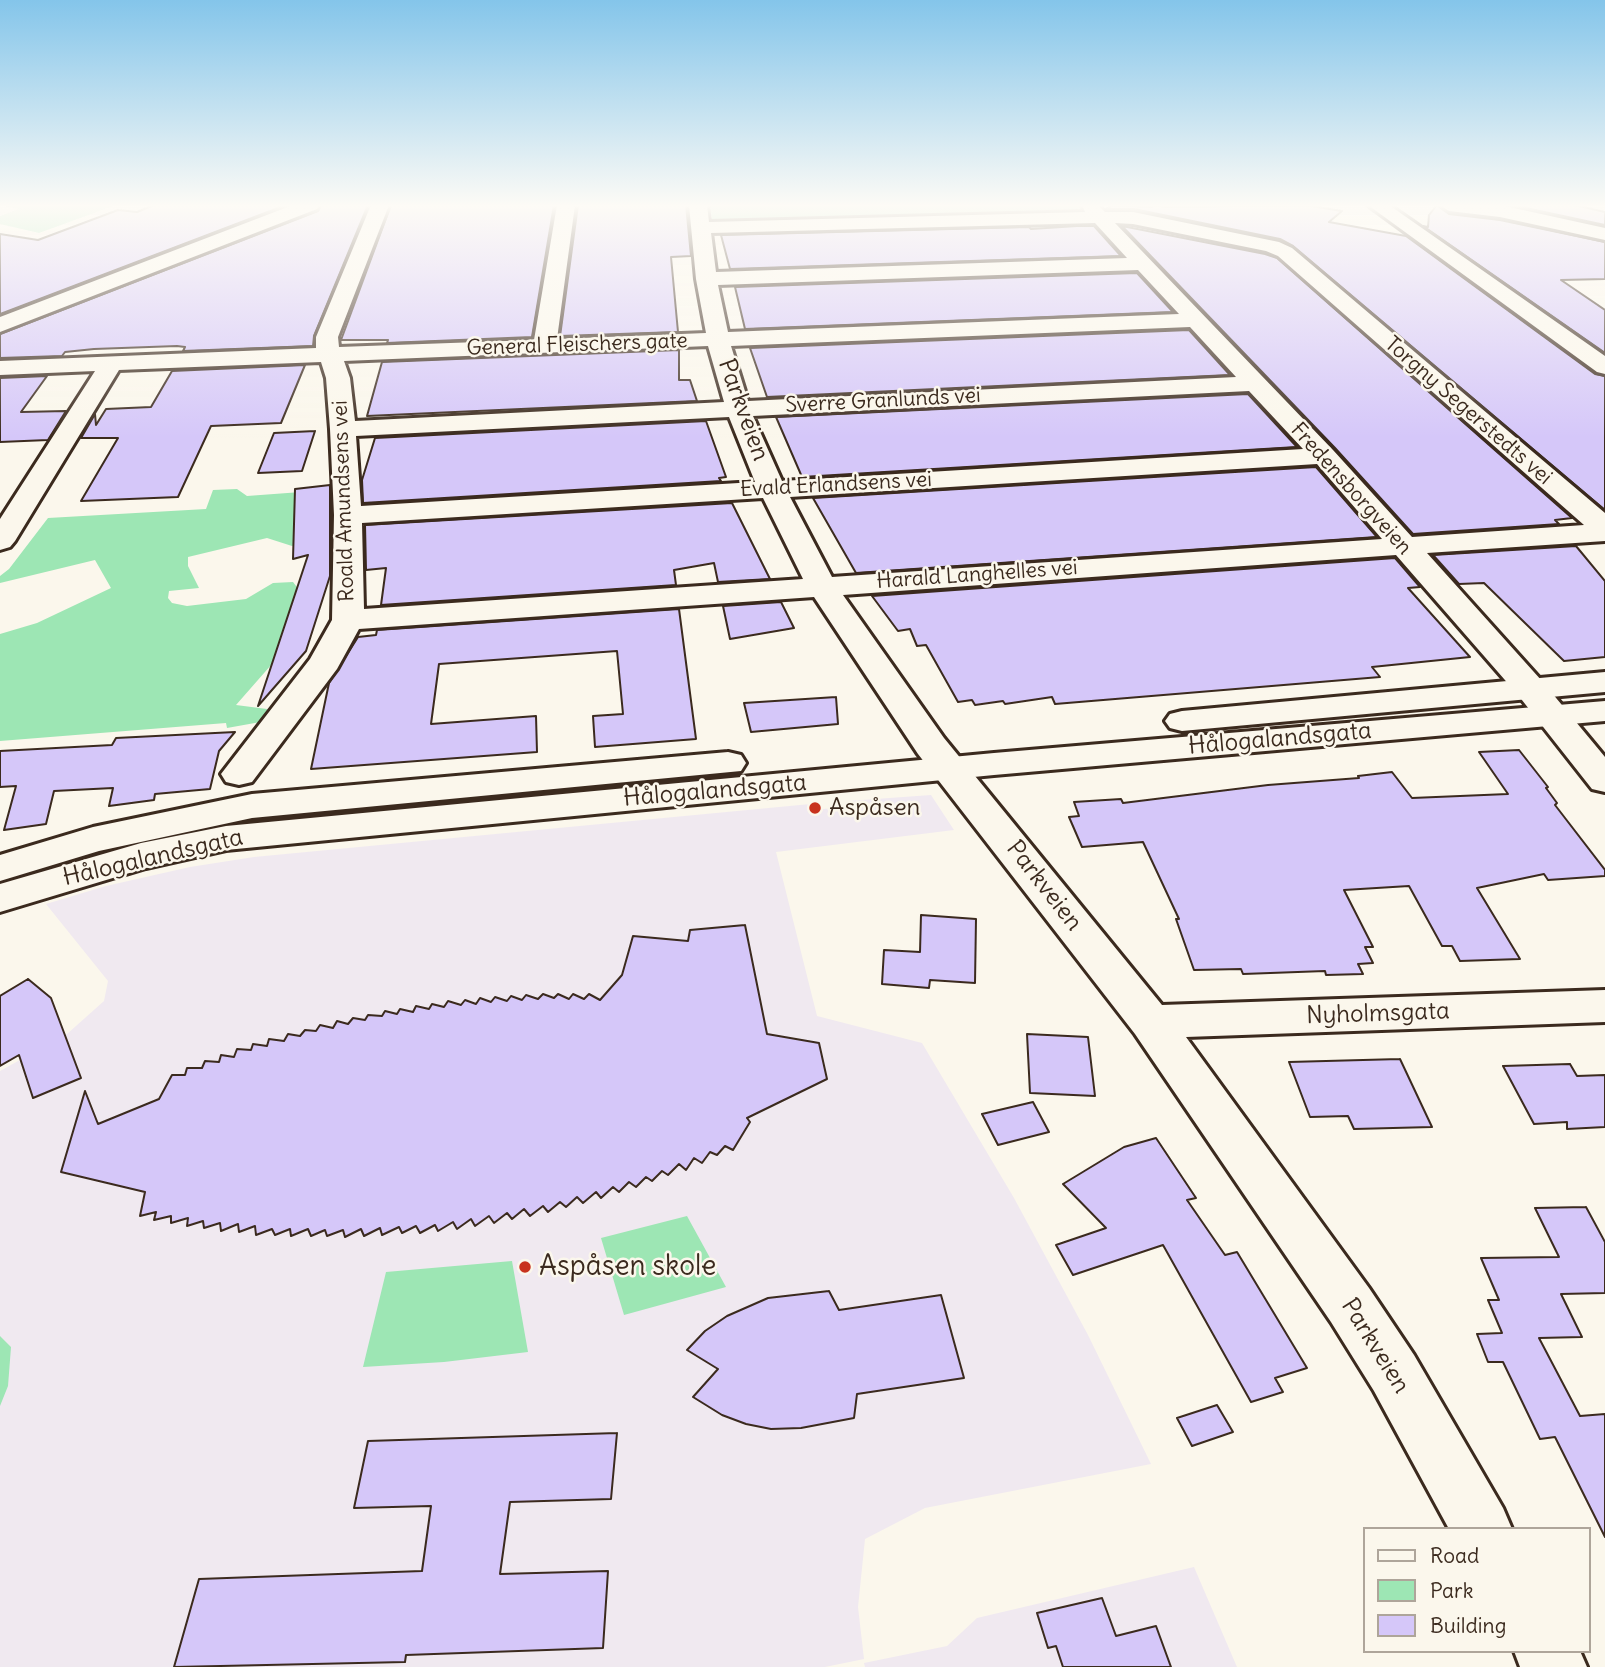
<!DOCTYPE html>
<meta charset="utf-8">
<style>
body{margin:0}
#map{position:relative;width:1605px;height:1667px;overflow:hidden;background:#fbf7ec;font-family:Delius,sans-serif}
canvas{display:block}
.legend{position:absolute;left:1363px;top:1527px;width:228px;height:126px;box-sizing:border-box;background:#fbf7ec;border:2px solid #aea59a;margin:0;padding:9px 12px;list-style:none;font-size:21px;color:#3b2a1e}
.legend li{display:flex;align-items:center;gap:14px;height:35px}
.legend b{width:35px;border:2px solid #aea59a}
</style>
<div id="map">
<canvas width="1605" height="1667"></canvas>
<ul class="legend">
<li><b style="height:9px;background:#fbf7ec"></b>Road</li>
<li><b style="height:19px;background:#9de6b4"></b>Park</li>
<li><b style="height:19px;background:#d5c7f9"></b>Building</li>
</ul>
</div>
<script>
const context = document.querySelector('canvas').getContext('2d');
context.lineJoin = 'round';
function fill(path, color) { context.fillStyle = color; context.fill(path, 'evenodd'); }
const poly = rows => new Path2D(rows.map(r => 'M' + r).join(''));
function strokePath(path, color, width, dash) { context.strokeStyle = color; context.lineWidth = width; context.lineCap = dash ? 'butt' : 'round'; context.setLineDash(dash || []); context.stroke(path); }
function label(font, color, halo, rows, align = 'center') {
  context.font = font + ' Delius,sans-serif'; context.lineWidth = 5; context.setLineDash([]); context.textBaseline = 'middle'; context.strokeStyle = halo; context.fillStyle = color; for (const [text, x, y, turn = 0] of rows) {
    context.save(); context.translate(x, y); context.rotate((+turn || 0) * Math.PI / 180); context.textAlign = isNaN(turn) ? turn : align; if (halo) context.strokeText(text, 0, 0); context.fillText(text, 0, 0); context.restore();
  }
}
fill(poly([
 [931,795,954,830,776,852,817,1016,922,1043,1014,1198,1088,1335,1151,1464,925,1508,865,1539,858,1607,864,1659,825,1667,0,1667,0,1071,67,1034,104,1001,108,981,46,904,106,886,190,867,254,857,821,803,823,809,849,807,848,801],
 [1194,1567,1237,1667,865,1667,864,1663,947,1646,977,1618]
]), '#f0e9f0');
fill(poly([
 [0,205,116,205,39,233,0,224,0,216,19,209],
 [710,205,1080,205,1088,215,713,226],
 [237,489,247,496,301,492,302,543,292,546,267,538,188,557,188,566,199,588,169,591,168,598,172,603,187,606,246,599,273,583,293,582,303,595,279,656,236,705,267,709,266,721,227,728,226,723,0,741,0,634,37,623,111,588,95,560,0,583,0,576,9,569,48,518,206,509,213,490],
 [687,1216,726,1287,624,1315,601,1238],
 [512,1261,528,1352,444,1362,363,1367,386,1272],
 [0,1336,11,1347,8,1386,0,1406]
]), '#9de6b4');
const building = poly([
 [154,205,286,205,0,314,0,234,38,240,118,210,137,212,154,205],
 [321,205,368,205,314,336,313,346,183,351,185,347,177,346,94,349,65,352,62,356,0,358,0,334,318,211,321,205],
 [391,205,554,205,532,337,387,343,388,340,341,340,391,205],
 [578,205,686,205,691,256,671,257,678,332,560,336,578,205],
 [1113,205,1151,207,1155,205,1165,207,1305,205,1342,211,1329,222,1406,236,1595,374,1605,376,1605,510,1293,246,1280,239,1134,209,1106,209,1113,205],
 [1437,205,1449,214,1500,220,1605,242,1605,279,1561,280,1605,310,1605,353,1423,226,1428,227,1429,215,1437,205],
 [1512,205,1575,205,1605,212,1605,225,1512,205],
 [1077,226,1094,226,1121,256,730,269,721,235,1029,227,1031,229,1077,226],
 [1122,226,1265,254,1277,258,1572,518,1555,520,1559,524,1413,534,1335,448,1122,226],
 [1137,273,1173,312,745,329,735,287,1137,273],
 [1189,330,1230,375,767,397,750,348,1189,330],
 [679,350,679,380,690,380,697,401,367,416,382,362,679,350],
 [305,365,281,423,211,426,178,497,81,501,118,438,81,438,95,414,96,425,106,409,151,407,172,371,305,365],
 [47,376,21,412,66,411,48,440,0,442,0,378,47,376],
 [1248,394,1297,447,802,477,776,417,1248,394],
 [706,421,726,477,719,478,721,481,363,503,362,480,375,438,706,421],
 [315,431,302,471,258,473,274,433,315,431],
 [1316,467,1377,537,856,573,813,498,1316,467],
 [330,485,330,576,306,651,258,706,308,555,293,559,295,489,330,485],
 [732,503,770,579,718,582,714,563,674,570,676,585,381,605,386,568,366,570,365,525,732,503],
 [1576,546,1605,581,1605,657,1564,661,1484,583,1459,584,1433,555,1576,546],
 [1395,558,1420,587,1408,588,1470,657,1372,667,1380,677,1055,704,1052,697,1005,704,1003,701,975,705,972,700,958,702,926,645,917,646,910,629,898,631,872,596,1395,558],
 [781,602,794,628,730,639,723,606,781,602],
 [679,609,696,739,595,747,593,716,623,714,617,651,439,664,431,724,536,716,537,752,311,769,329,683,358,637,376,635,377,630,679,609],
 [836,697,838,724,751,732,744,703,836,697],
 [235,732,219,751,210,789,155,794,154,800,109,806,113,788,54,791,46,824,4,830,16,786,0,787,0,751,112,745,116,738,235,732],
 [1519,750,1548,787,1546,788,1557,803,1555,805,1605,870,1605,876,1548,880,1544,874,1477,888,1520,959,1460,961,1452,946,1442,946,1409,886,1344,890,1373,947,1365,947,1373,963,1358,964,1363,974,1326,975,1325,971,1243,974,1241,969,1194,970,1176,919,1179,919,1143,842,1082,847,1069,817,1079,816,1074,802,1121,799,1123,803,1268,785,1359,778,1358,776,1392,772,1412,798,1508,794,1479,752,1519,750],
 [921,915,976,919,975,983,930,980,929,988,882,984,884,950,920,952,921,915],
 [745,925,767,1034,819,1043,827,1079,747,1118,750,1122,733,1150,725,1146,717,1155,710,1152,702,1163,694,1158,686,1170,679,1164,668,1175,662,1171,652,1181,646,1177,636,1187,629,1182,619,1192,613,1187,601,1198,596,1192,583,1203,577,1197,566,1207,560,1202,548,1212,543,1206,530,1216,524,1209,512,1219,507,1213,494,1223,489,1216,475,1226,471,1219,457,1229,453,1222,438,1231,435,1225,420,1233,416,1226,402,1233,399,1227,382,1235,380,1228,364,1236,361,1229,345,1237,343,1230,327,1236,325,1230,311,1236,308,1229,291,1236,290,1229,275,1235,272,1229,256,1235,255,1226,239,1232,238,1224,221,1231,220,1223,204,1228,203,1221,187,1226,188,1218,171,1223,171,1216,154,1220,156,1212,140,1216,145,1192,61,1172,85,1091,98,1124,159,1099,172,1075,185,1075,187,1068,202,1068,205,1061,219,1062,221,1055,234,1057,237,1049,251,1050,253,1044,267,1046,269,1039,284,1041,288,1034,300,1036,305,1030,316,1031,320,1025,333,1028,337,1021,348,1024,353,1018,365,1020,368,1015,382,1016,385,1011,397,1014,400,1009,413,1012,416,1006,429,1009,432,1004,444,1007,448,1001,461,1005,465,1000,476,1004,480,998,491,1002,495,997,507,1001,511,996,522,1000,526,995,538,999,543,994,554,998,558,994,569,999,573,994,584,999,589,994,600,1000,622,975,633,936,688,941,690,930,745,925],
 [28,979,51,998,81,1078,33,1098,19,1055,0,1066,0,996,28,979],
 [1027,1034,1088,1037,1095,1096,1030,1093,1027,1034],
 [1400,1059,1432,1127,1354,1129,1348,1116,1310,1117,1289,1062,1400,1059],
 [1570,1064,1577,1076,1605,1075,1605,1127,1567,1129,1567,1122,1534,1124,1503,1066,1570,1064],
 [1033,1102,1049,1132,998,1145,982,1114,1033,1102],
 [1156,1138,1196,1198,1187,1200,1225,1255,1237,1252,1307,1368,1275,1378,1283,1392,1251,1402,1163,1245,1073,1275,1056,1245,1106,1228,1063,1184,1124,1147,1156,1138],
 [1586,1207,1605,1242,1605,1293,1561,1294,1582,1337,1539,1338,1580,1416,1605,1414,1605,1537,1555,1437,1540,1439,1503,1362,1488,1362,1477,1334,1502,1333,1488,1300,1499,1300,1481,1258,1559,1257,1535,1208,1586,1207],
 [829,1291,839,1310,941,1295,964,1378,857,1394,854,1418,801,1428,771,1429,746,1424,722,1415,693,1397,718,1369,687,1350,705,1331,727,1316,768,1298,829,1291],
 [1217,1405,1233,1432,1192,1446,1177,1418,1217,1405],
 [617,1433,611,1499,510,1502,500,1574,608,1571,603,1648,406,1655,405,1662,174,1667,199,1579,422,1571,431,1506,354,1508,368,1441,617,1433],
 [1102,1598,1116,1636,1156,1626,1171,1667,1063,1667,1056,1646,1048,1648,1037,1613,1102,1598]
]);
fill(building, '#d5c7f9');
strokePath(building, '#3b2a1e', 2);
const minor = poly([
 [293,205,319,205,317,209,0,332,0,317,293,205],
 [371,205,389,205,338,337,339,347,534,340,557,205,575,205,557,339,706,333,696,279,689,205,707,205,709,222,1085,212,1082,205,1098,205,1105,212,1133,212,1279,242,1292,248,1605,513,1605,541,1427,553,1542,681,1605,757,1605,792,1592,789,1518,695,1396,555,843,595,944,738,1162,1005,1605,990,1605,1022,1186,1037,1369,1288,1414,1355,1503,1508,1512,1529,1449,1529,1374,1391,1331,1322,1135,1034,918,754,814,597,359,629,337,669,252,782,239,785,226,782,221,774,310,659,332,620,334,515,330,429,326,378,321,362,119,370,15,541,10,547,0,550,0,519,95,371,0,375,0,361,316,348,316,337,371,205],
 [1095,223,1127,258,716,272,711,233,1095,223],
 [1115,223,1133,224,1266,251,1278,256,1584,525,1412,537,1333,450,1115,223],
 [1138,270,1179,314,728,332,718,285,1138,270],
 [1190,327,1236,377,748,401,731,346,1190,327],
 [708,346,724,402,355,421,350,378,344,361,708,346],
 [1249,391,1303,449,782,481,753,416,1249,391],
 [729,417,755,482,361,506,356,436,729,417],
 [1317,464,1382,539,832,577,790,497,1317,464],
 [763,498,803,579,364,609,362,523,763,498],
 [1368,205,1389,205,1605,356,1605,374,1597,372,1368,205],
 [1440,205,1500,205,1605,228,1605,240,1500,217,1449,211,1440,205],
 [1514,1651,1580,1651,1587,1667,1520,1667,1514,1651]
]);
const tertiary = poly([
 [1605,672,1605,692,1182,731,1170,728,1165,721,1170,714,1182,711,1605,672],
 [1605,701,1605,721,994,775,226,850,146,868,0,912,0,884,141,843,226,826,994,753,1605,701],
 [728,752,741,755,746,763,741,771,252,818,99,851,0,881,0,855,93,827,252,794,728,752]
]);
strokePath(minor, '#3b2a1e', 6);
strokePath(tertiary, '#3b2a1e', 6);
fill(minor, '#fbf7ec');
fill(tertiary, '#fbf7ec');
const sky = context.createLinearGradient(0, 0, 0, 438);
sky.addColorStop(0, '#84c5ea');
sky.addColorStop(0.47, '#fdfbf6');
sky.addColorStop(1, '#fdfbf600');
context.fillStyle = sky;
context.fillRect(0, 0, 1605, 438);
for (const [x, y, r, color] of [
 [815,808,7,"#c8321e"],
 [525,1267,7,"#c8321e"]
]) { const dot = new Path2D(); dot.arc(x, y, r, 0, 2 * Math.PI); context.fillStyle = color; context.fill(dot); strokePath(dot, '#fbf7ec', 2.5); }
label('21px', '#3b2a1e', '#fbf7ec', [
 ["General Fleischers gate",577,345,-2],
 ["Sverre Granlunds vei",883,401,-3],
 ["Torgny Segerstedts vei",1468,411,41],
 ["Evald Erlandsens vei",836,485,-3],
 ["Fredensborgveien",1351,489,48],
 ["Roald Amundsens vei",344,501,-92],
 ["Harald Langhelles vei",977,575,-4]
]);
label('24px', '#3b2a1e', '#fbf7ec', [
 ["Parkveien",743,410,70],
 ["Hålogalandsgata",1280,739,-5],
 ["Hålogalandsgata",715,791,-5],
 ["Hålogalandsgata",153,858,-13],
 ["Parkveien",1044,886,52],
 ["Nyholmsgata",1378,1014,-2],
 ["Parkveien",1375,1346,58]
]);
label('24px', '#3b2a1e', '#fbf7ec', [
 ["Aspåsen",829,808]
], 'left');
label('28px', '#3b2a1e', '#fbf7ec', [
 ["Aspåsen skole",539,1267]
], 'left');
</script>
